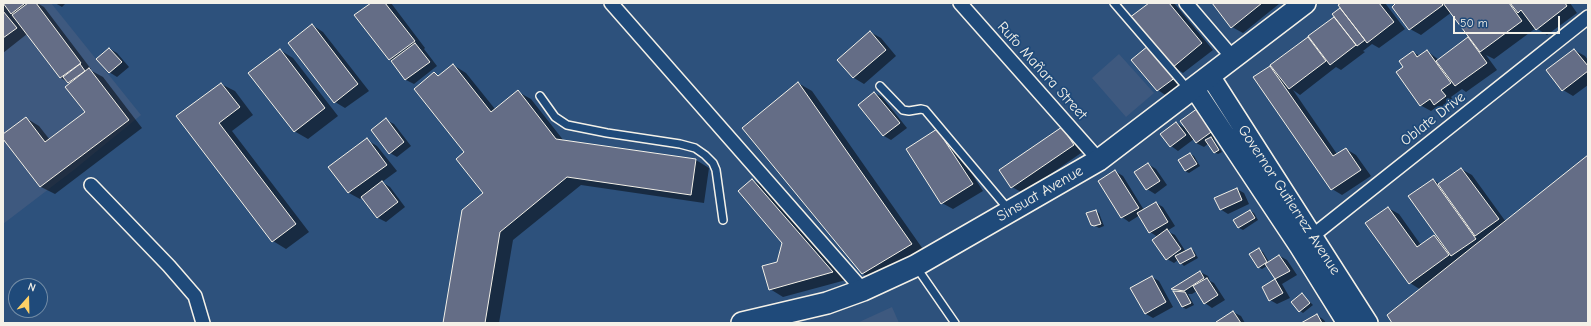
<!DOCTYPE html>
<meta charset="utf-8">
<style>
body{margin:0}
#map{position:relative;width:1591px;height:326px;overflow:hidden;background:#2d517c;font-family:"Comic Neue",sans-serif}
canvas{display:block}
.frame{position:absolute;inset:0;border:4px solid #f4f1e8;pointer-events:none}
.north{position:absolute;left:8px;top:278px;width:40px;height:40px;box-sizing:border-box;background:#1f4a7a;border:1px solid #748da6;border-radius:50%;rotate:20deg;font-size:11px;font-weight:700;line-height:16px;text-align:center;color:#f4f1e8}
.north::after{content:'';display:block;margin:auto;width:14px;height:18px;background:#ffd166;clip-path:polygon(50% 0,100% 100%,50% 72%,0 100%)}
.scale{position:absolute;left:1453px;top:16px;width:107px;height:18px;box-sizing:border-box;border:2px solid #f4f1e8;border-top:0;padding-left:5px;font-size:12px;line-height:14px;white-space:nowrap;color:#f4f1e8;-webkit-text-stroke:3px #1f4a7a;paint-order:stroke}
</style>
<div id="map">
<canvas width="1591" height="326"></canvas>
<div class="frame"></div>
<div class="north">N</div>
<div class="scale">50 m</div>
</div>
<script>
const context = document.querySelector('canvas').getContext('2d');
context.lineJoin = 'round';
function fill(path, color) { context.fillStyle = color; context.fill(path, 'evenodd'); }
const poly = rows => new Path2D(rows.map(r => 'M' + r).join(''));
function strokePath(path, color, width, dash) { context.strokeStyle = color; context.lineWidth = width; context.lineCap = dash ? 'butt' : 'round'; context.setLineDash(dash || []); context.stroke(path); }
function label(font, color, halo, rows, align = 'center') {
  context.font = font + ' "Comic Neue",sans-serif'; context.lineWidth = 3.5; context.setLineDash([]); context.textBaseline = 'middle'; context.strokeStyle = halo; context.fillStyle = color; for (const [text, x, y, turn = 0] of rows) {
    context.save(); context.translate(x, y); context.rotate((+turn || 0) * Math.PI / 180); context.textAlign = isNaN(turn) ? turn : align; if (halo) context.strokeText(text, 0, 0); context.fillText(text, 0, 0); context.restore();
  }
}
fill(poly([
 [3,3,51,3,141,115,75,169,3,224],
 [1119,54,1154,93,1126,117,1092,78],
 [892,307,899,323,857,323]
]), '#3e597f');
fill(poly([
 [3,3,27,3,28,4,37,3,44,7,91,69,90,70,103,77,142,128,55,194,41,187,3,137,3,135,26,118,39,126,50,140,86,112,70,84,61,78,27,34,3,53],
 [55,3,66,3,62,7],
 [372,3,391,3,425,48,424,49,437,66,414,84,406,80,356,15],
 [1151,3,1174,3,1213,50,1183,73,1172,66,1186,83,1168,97,1158,90,1148,47],
 [1213,3,1278,3,1279,4,1243,33,1232,27],
 [1343,3,1385,3,1405,29,1379,48,1372,44,1363,51,1365,52,1341,70,1336,67,1300,95,1293,90,1337,154,1346,149,1356,155,1371,176,1342,195,1332,189,1255,77,1334,18,1339,21,1340,9,1345,12],
 [1398,3,1570,3,1577,13,1547,35,1536,28,1494,59,1486,55,1497,70,1466,92,1462,89,1451,97,1456,103,1445,110,1438,106,1431,111,1420,105,1405,67,1413,52,1420,56,1427,51,1439,60,1468,39,1473,42,1452,12,1421,35,1410,29,1393,7],
 [312,25,323,32,369,91,345,108,335,102],
 [870,32,881,38,896,56,864,84,854,78,838,60],
 [110,49,117,53,129,67,117,77,109,72],
 [280,50,293,58,338,116,308,139,294,131],
 [1574,50,1585,56,1588,60,1588,85,1573,96,1563,90],
 [453,65,466,73,495,109,518,92,531,99,564,141,696,160,709,168,704,203,581,185,513,240,499,323,444,323,485,194,466,152,434,73,439,76],
 [798,83,812,91,925,252,876,281,863,274],
 [221,84,235,91,253,115,232,131,309,232,286,249,273,241,178,116],
 [875,93,882,97,907,128,891,140,884,136,859,105],
 [1198,110,1221,135,1214,139,1222,152,1218,154,1214,152,1209,143,1204,147,1196,143,1194,139,1178,151,1171,146,1177,123,1187,129],
 [386,120,394,124,411,146,397,157,390,153],
 [1062,128,1084,151,1023,193,1012,187],
 [937,130,948,137,983,191,953,209,942,203],
 [367,140,377,146,397,171,382,182,390,187,405,207,386,222,378,218,362,197,360,199,349,193,330,168],
 [1190,154,1194,156,1200,166,1189,173,1185,171,1179,160],
 [1588,156,1588,323,1393,323,1421,290,1410,283,1388,208,1399,214,1421,245,1435,236,1441,239,1433,180,1440,184,1461,169,1472,175,1506,222],
 [1148,164,1156,169,1167,185,1155,194,1147,189,1136,173],
 [1115,171,1123,176,1144,210,1156,203,1163,207,1175,226,1167,231,1175,235,1186,252,1191,249,1194,251,1198,258,1184,266,1178,260,1174,263,1167,259,1158,237,1150,232,1140,215,1129,222,1122,217],
 [753,180,766,188,846,280,783,297,770,289,783,243],
 [1237,189,1244,193,1249,204,1228,214,1220,209],
 [1096,211,1099,213,1104,226,1099,228,1092,224],
 [1250,211,1254,213,1258,220,1243,230,1239,228,1235,220],
 [1259,250,1263,252,1269,262,1280,256,1287,260,1297,275,1282,284,1290,298,1277,304,1270,300,1263,287,1276,280,1267,266,1262,269,1258,267],
 [1200,272,1208,276,1210,281,1214,283,1225,300,1212,308,1205,303,1197,291,1192,294,1188,294,1194,305,1186,309,1182,307,1178,292,1173,289],
 [1152,277,1159,281,1173,307,1153,318,1146,314],
 [1302,294,1313,305,1303,313,1300,311],
 [1233,312,1241,316,1245,323,1217,323],
 [1317,315,1324,320,1326,323,1303,323]
]), '#0007');
const building = poly([
 [3,3,23,3,24,4,11,14,3,3],
 [28,3,36,3,81,63,60,78,12,15,28,3],
 [371,3,385,3,415,41,389,60,354,15,371,3],
 [1149,3,1169,3,1202,43,1172,68,1129,18,1149,3],
 [1212,3,1262,3,1231,28,1212,3],
 [1341,3,1379,3,1394,22,1367,43,1338,5,1341,3],
 [1396,3,1441,3,1443,5,1409,30,1392,7,1396,3],
 [1443,3,1509,3,1522,21,1480,52,1443,3],
 [1510,3,1565,3,1567,6,1536,30,1521,10,1518,13,1510,3],
 [1340,8,1365,40,1357,46,1332,14,1340,8],
 [3,11,17,28,3,38,3,11],
 [1334,17,1356,45,1330,65,1308,36,1334,17],
 [312,24,358,84,334,103,288,43,312,24],
 [870,31,886,50,853,78,837,60,870,31],
 [1308,37,1326,61,1289,89,1270,65,1308,37],
 [1468,37,1487,63,1455,86,1436,61,1468,37],
 [415,43,430,62,405,80,391,61,415,43],
 [1148,46,1176,77,1157,91,1131,60,1148,46],
 [109,48,122,62,109,73,96,59,109,48],
 [280,49,325,108,294,132,248,73,280,49],
 [1574,49,1588,66,1588,71,1562,91,1546,70,1574,49],
 [1427,50,1451,83,1441,90,1446,96,1434,105,1430,99,1420,106,1396,72,1403,67,1399,61,1413,51,1417,57,1427,50],
 [80,64,85,71,68,83,63,77,80,64],
 [453,64,491,112,518,90,556,139,696,159,691,195,567,177,500,232,485,323,443,323,462,210,483,193,456,159,464,152,414,89,434,72,438,76,453,64],
 [1270,66,1333,156,1346,148,1361,170,1331,190,1253,77,1270,66],
 [89,68,129,120,40,187,3,139,3,134,26,117,45,142,85,112,65,87,89,68],
 [798,82,912,244,862,274,742,128,798,82],
 [221,83,240,107,219,123,296,224,272,242,176,116,221,83],
 [874,92,900,123,883,136,858,105,874,92],
 [1198,108,1214,130,1196,143,1180,121,1198,108],
 [386,118,404,142,389,154,371,130,386,118],
 [1176,122,1186,135,1170,147,1160,134,1176,122],
 [1062,127,1074,145,1011,188,999,170,1062,127],
 [937,129,973,184,941,204,906,149,937,129],
 [1211,137,1219,150,1214,153,1205,140,1211,137],
 [367,138,387,165,348,193,328,167,367,138],
 [1190,153,1197,164,1185,171,1178,160,1190,153],
 [1588,155,1588,323,1392,323,1387,315,1588,155],
 [1148,163,1160,181,1146,190,1134,172,1148,163],
 [1461,168,1499,219,1475,236,1438,184,1461,168],
 [1115,170,1139,208,1121,218,1098,181,1115,170],
 [752,179,833,272,769,290,762,266,777,262,782,243,738,191,752,179],
 [1433,179,1476,239,1451,256,1408,196,1433,179],
 [382,181,398,202,377,218,361,197,382,181],
 [1237,188,1242,200,1220,210,1214,198,1237,188],
 [1156,202,1168,222,1149,233,1137,213,1156,202],
 [1388,207,1417,247,1434,235,1449,255,1409,284,1365,223,1388,207],
 [1096,210,1101,224,1094,226,1091,225,1086,213,1096,210],
 [1250,210,1255,218,1238,228,1233,220,1250,210],
 [1167,229,1181,249,1166,260,1152,240,1167,229],
 [1191,248,1195,256,1180,264,1175,256,1191,248],
 [1259,248,1267,262,1258,268,1249,254,1259,248],
 [1279,255,1290,271,1275,279,1265,264,1279,255],
 [1200,271,1204,278,1184,291,1171,289,1200,271],
 [1152,276,1166,302,1145,314,1130,288,1152,276],
 [1207,278,1218,295,1204,304,1193,286,1207,278],
 [1275,279,1283,293,1269,301,1262,287,1275,279],
 [1173,291,1185,292,1191,303,1182,307,1173,291],
 [1302,293,1310,303,1299,312,1291,302,1302,293],
 [1233,311,1241,323,1216,323,1216,322,1233,311],
 [1317,314,1322,323,1301,323,1317,314]
]);
fill(building, '#646d86');
strokePath(building, '#f4f1e8', 1);
const lane = poly([
 [1114,3,1188,89],
 [880,86,903,110,909,111,921,109,925,110,1009,210],
 [540,96,555,117,567,125,607,133,680,144,695,148,705,155,713,163,716,170,723,220],
 [917,268,955,323]
]);
const street = poly([
 [611,3,863,290],
 [960,3,1099,160],
 [1186,3,1233,58],
 [91,185,169,266,195,296,203,323],
 [1306,241,1588,17]
]);
const secondary = poly([
 [1210,76,1368,323],
 [1194,88,1299,246,1347,323]
]);
const primary = poly([
 [742,323,827,303,863,290,915,266,1099,160,1305,3]
]);
strokePath(lane, '#f4f1e8', 10);
strokePath(street, '#f4f1e8', 16);
strokePath(secondary, '#f4f1e8', 22);
strokePath(primary, '#f4f1e8', 24);
strokePath(lane, '#1f4a7a', 7);
strokePath(street, '#1f4a7a', 13);
strokePath(secondary, '#1f4a7a', 19);
strokePath(primary, '#1f4a7a', 21);
label('15px', '#f4f1e8', '#1f4a7a', [
 ["Rufo Mañara Street",1042,71,48],
 ["Oblate Drive",1433,119,-38],
 ["Sinsuat Avenue",1040,194,-30],
 ["Governor Gutierrez Avenue",1289,200,57]
]);
</script>
